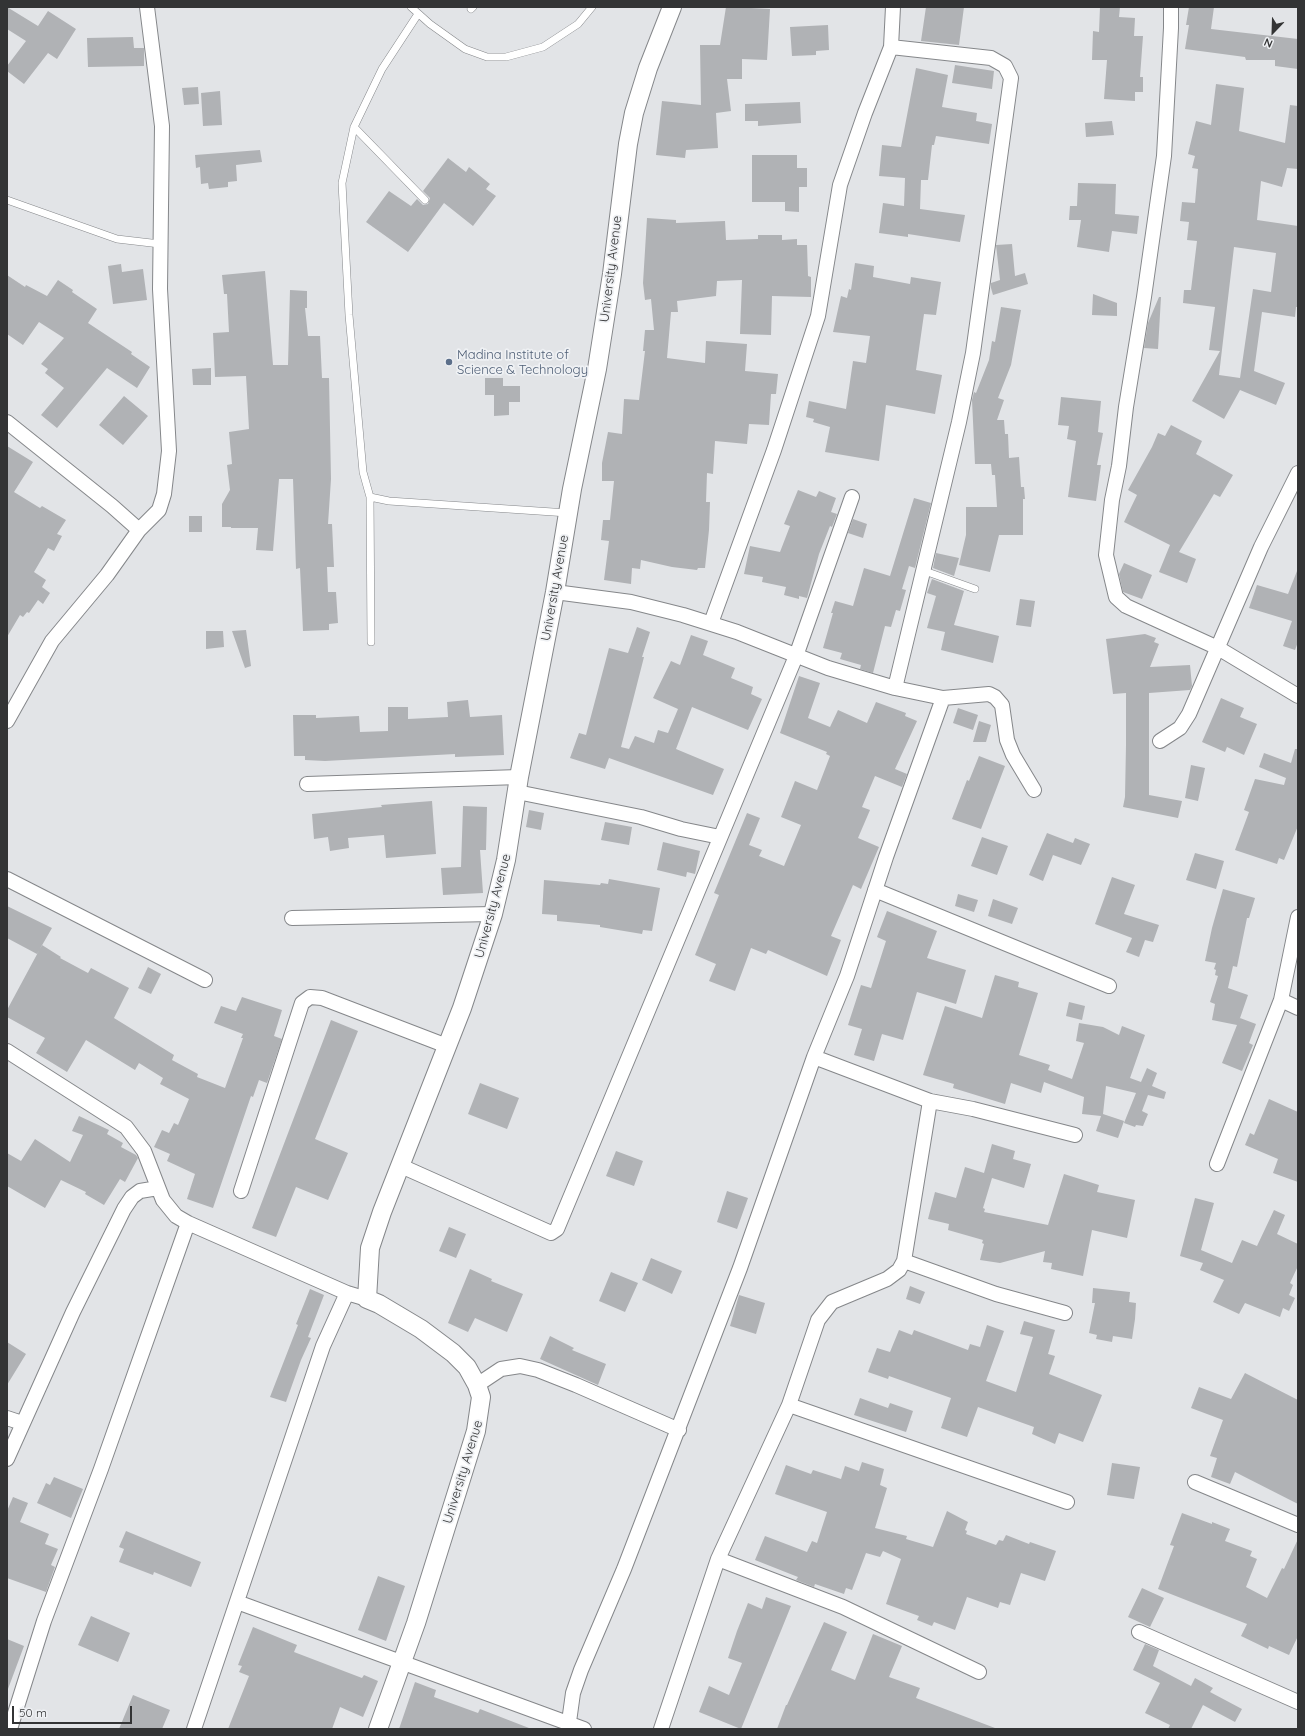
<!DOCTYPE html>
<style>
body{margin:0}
#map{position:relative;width:1305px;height:1736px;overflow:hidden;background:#e2e4e7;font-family:Quicksand,sans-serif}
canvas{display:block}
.frame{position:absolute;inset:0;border:8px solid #333435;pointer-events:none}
.north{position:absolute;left:1253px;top:12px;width:40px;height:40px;-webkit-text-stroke:3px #eff1f4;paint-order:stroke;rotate:203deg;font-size:11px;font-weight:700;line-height:16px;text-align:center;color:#333435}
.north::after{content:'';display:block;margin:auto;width:14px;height:18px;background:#333435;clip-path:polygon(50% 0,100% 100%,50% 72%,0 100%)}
.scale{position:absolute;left:12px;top:1706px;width:120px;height:18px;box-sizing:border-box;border:2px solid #333435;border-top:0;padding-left:5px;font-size:12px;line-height:14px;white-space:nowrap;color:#333435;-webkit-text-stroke:3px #eff1f4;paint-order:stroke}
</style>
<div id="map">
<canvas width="1305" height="1736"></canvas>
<div class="frame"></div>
<div class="north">N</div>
<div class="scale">50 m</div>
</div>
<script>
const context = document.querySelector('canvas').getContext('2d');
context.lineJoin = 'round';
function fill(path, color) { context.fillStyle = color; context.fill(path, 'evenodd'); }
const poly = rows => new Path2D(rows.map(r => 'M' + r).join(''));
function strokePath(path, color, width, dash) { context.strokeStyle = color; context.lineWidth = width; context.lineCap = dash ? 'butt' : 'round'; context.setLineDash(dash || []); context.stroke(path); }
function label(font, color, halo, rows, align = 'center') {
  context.font = font + ' Quicksand,sans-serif'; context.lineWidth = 3.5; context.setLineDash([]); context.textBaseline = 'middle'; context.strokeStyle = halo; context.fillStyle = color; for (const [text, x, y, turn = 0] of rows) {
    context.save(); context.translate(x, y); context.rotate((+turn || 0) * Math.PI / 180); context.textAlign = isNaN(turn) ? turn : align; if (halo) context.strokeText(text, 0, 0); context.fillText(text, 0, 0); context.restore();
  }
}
fill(poly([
 [7,7,38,26,48,11,76,29,57,59,48,53,24,84,7,71,7,66,26,41,7,29],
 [726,7,752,7,751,8,770,9,767,60,742,59,742,79,727,79,731,111,716,113,718,148,686,150,685,158,656,155,662,101,701,105,700,45,720,45],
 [926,7,964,7,959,45,921,41],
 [1100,7,1120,7,1119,17,1135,18,1134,36,1143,36,1140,77,1143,77,1143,92,1135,92,1135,101,1104,99,1107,60,1092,60,1093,31,1099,32],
 [1189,7,1214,7,1211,29,1298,39,1298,69,1275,66,1275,60,1246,60,1245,57,1185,49,1189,25,1186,25],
 [828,25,829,50,816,51,816,55,792,56,790,27],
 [133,37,134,48,144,48,144,66,88,67,87,38],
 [955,65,994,71,992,89,952,83],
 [916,68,948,75,942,107,977,113,976,121,992,124,989,144,936,136,934,145,932,145,928,180,921,180,920,209,965,215,960,242,908,234,908,237,879,233,883,203,904,206,905,178,879,176,882,145,901,147],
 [1216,84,1244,88,1239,131,1285,143,1290,105,1298,106,1298,169,1287,168,1282,187,1261,181,1257,220,1298,226,1298,307,1296,307,1295,317,1262,312,1254,371,1285,383,1276,405,1240,390,1224,419,1192,401,1220,351,1209,350,1215,307,1183,303,1184,290,1191,290,1197,241,1187,240,1189,222,1180,221,1182,202,1195,203,1198,169,1192,168,1195,156,1188,154,1196,121,1211,125],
 [1234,247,1276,253,1271,292,1253,289,1240,378,1219,375],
 [198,87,199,104,184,105,182,88],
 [220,91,222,125,203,126,201,93],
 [800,102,801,123,758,126,758,121,745,121,745,104],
 [1112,121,1114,135,1086,137,1085,123],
 [260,150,262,162,236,165,237,181,228,182,228,187,209,189,208,183,201,184,200,167,196,168,195,155],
 [752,155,797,155,797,168,807,168,807,187,799,187,799,212,785,211,785,202,752,202],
 [448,158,466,172,469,167,490,184,486,189,496,196,473,226,444,203,408,252,366,222,389,191,411,206,417,199,423,205,428,204,430,198,423,191],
 [1078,183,1116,184,1115,214,1139,216,1137,234,1112,231,1109,252,1077,247,1081,220,1069,220,1070,206,1077,206],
 [647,218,676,220,676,223,725,221,726,240,758,239,758,235,782,235,782,240,797,239,797,245,807,245,808,276,811,277,811,297,772,296,771,335,740,334,742,280,717,281,716,296,677,301,678,312,671,312,667,358,705,363,706,341,747,344,745,371,778,374,776,394,771,394,769,425,749,424,747,444,715,441,713,474,707,473,706,502,710,502,709,530,705,568,698,568,697,570,672,567,641,560,640,569,632,568,631,584,604,580,609,541,601,540,603,520,610,520,614,481,602,481,602,463,608,432,622,434,624,399,639,400,645,351,643,351,645,330,654,330,651,299,645,300,643,283],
 [1012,244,1015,276,1025,273,1028,284,993,295,991,288,991,283,1000,280,996,245],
 [855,263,874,266,873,277,910,284,911,277,941,282,936,315,924,314,916,370,942,375,935,414,886,405,879,461,825,452,830,427,813,422,814,419,806,417,809,401,846,409,853,361,866,363,870,336,833,332,841,296,847,298,849,289,851,290],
 [121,264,122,272,143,269,147,300,113,304,108,266],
 [265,271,273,365,288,365,290,290,307,291,307,308,305,308,308,336,320,336,322,378,329,378,331,479,328,524,332,524,334,567,327,567,328,592,336,592,338,623,329,624,329,630,303,631,300,568,296,569,293,479,279,479,273,551,256,550,258,528,231,528,231,527,222,527,222,504,230,490,227,465,232,464,229,432,249,429,246,376,215,377,213,333,229,332,227,294,224,294,222,275],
 [7,275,25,287,26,285,47,296,58,280,73,290,72,292,97,309,88,323,132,352,131,354,150,367,137,388,107,368,57,428,41,415,64,388,45,373,48,369,41,364,64,338,39,322,23,345,7,334],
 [1093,294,1117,303,1117,316,1092,315],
 [1159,297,1161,297,1158,349,1144,348,1148,323],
 [1001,307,1021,310,1011,365,998,398,1004,400,997,420,1004,420,1005,434,1008,434,1009,458,1019,457,1021,487,1024,487,1025,499,1023,499,1023,535,999,535,990,572,959,565,966,535,966,507,997,507,995,475,992,475,991,464,975,464,972,400,974,392,976,393,989,360,992,341,995,342],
 [211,368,211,385,193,385,192,369],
 [485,378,503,378,503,386,520,386,520,402,509,402,509,415,494,416,494,395,485,395],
 [124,396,148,416,123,445,99,425],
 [1061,397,1101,401,1098,432,1103,433,1097,465,1101,465,1096,501,1068,497,1076,441,1067,439,1069,426,1058,425],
 [1171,425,1202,441,1196,454,1233,475,1220,497,1214,494,1179,552,1196,559,1187,583,1159,572,1170,545,1124,522,1137,495,1128,490,1152,447,1158,433,1165,436],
 [7,446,33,462,14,492,40,508,42,506,66,520,57,534,62,536,54,551,48,548,34,572,46,580,42,587,50,593,43,604,38,600,29,613,27,612,23,617,20,615,7,637],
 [798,490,816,497,819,491,836,498,831,512,837,514,832,527,830,526,819,554,807,598,799,596,799,599,784,595,786,587,762,582,763,577,744,574,750,546,780,552,790,526,784,524],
 [914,498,931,503,915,568,909,566,902,589,906,590,900,611,896,610,891,627,885,626,873,673,860,669,861,665,840,659,842,653,823,648,833,613,831,613,835,601,853,606,864,568,890,576],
 [189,516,202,516,202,532,189,532],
 [853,519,867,524,863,538,848,533],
 [936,553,959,558,954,576,933,568],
 [1124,563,1152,575,1142,599,1123,592,1119,574],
 [1297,571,1298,642,1295,650,1283,646,1292,621,1249,608,1257,585,1288,594],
 [932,579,964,591,954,625,999,636,993,663,941,650,945,632,927,628,936,596,927,593],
 [1020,599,1035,601,1031,627,1016,625],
 [637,627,650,632,642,657,644,657,621,747,629,749,635,736,654,743,658,730,668,733,678,709,653,698,671,661,680,665,691,635,708,641,703,655,735,668,731,678,753,687,751,694,762,699,748,730,692,707,676,749,724,769,713,795,609,758,605,769,570,758,579,733,586,735,609,648,628,653],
 [246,630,251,666,245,668,232,631],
 [206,631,223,631,224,647,206,649],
 [1145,634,1156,638,1154,642,1159,644,1150,667,1190,665,1192,686,1190,690,1149,693,1149,795,1182,801,1178,818,1123,807,1125,797,1126,745,1126,693,1113,694,1106,639],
 [799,676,820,683,808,718,830,727,838,710,867,723,876,702,906,713,905,716,917,721,895,769,907,774,902,787,875,776,862,807,870,810,858,838,879,847,861,889,853,885,831,936,841,940,827,976,768,950,766,954,751,948,735,991,709,981,716,964,695,955,719,895,714,893,747,813,760,818,749,845,762,850,759,856,784,866,801,825,781,817,795,781,817,790,830,756,826,754,827,752,780,733],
 [1221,698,1244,708,1240,717,1257,724,1244,755,1227,747,1225,752,1202,742],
 [468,700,470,717,502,715,504,755,455,757,455,754,325,761,305,760,305,756,294,756,293,715,316,715,316,718,359,716,360,732,388,731,388,707,408,707,408,719,448,717,447,702],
 [958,708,978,715,973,730,953,723],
 [979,721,991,725,986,742,973,742],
 [1295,749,1298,749,1298,826,1284,860,1279,858,1277,864,1235,850,1249,812,1244,810,1255,779,1284,785,1286,778,1259,767,1264,753,1291,763],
 [979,756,1005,766,981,829,952,819,967,780,969,781],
 [1191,765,1205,768,1198,801,1185,798],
 [432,801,436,854,386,858,384,835,348,838,349,848,330,851,328,837,314,839,312,814,382,807,381,805],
 [463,806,487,807,486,850,480,850,483,893,443,895,441,868,461,867],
 [529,810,544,813,541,830,526,827],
 [605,822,632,827,629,845,601,840],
 [1047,833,1073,843,1075,838,1090,844,1081,865,1053,855,1043,881,1029,875],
 [982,837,1008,846,997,875,971,866],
 [663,842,700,851,695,874,687,872,686,877,657,870],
 [1195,853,1224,861,1216,889,1186,880],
 [1112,877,1135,885,1124,914,1159,925,1153,942,1145,940,1139,957,1126,952,1132,938,1095,924],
 [609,879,660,888,652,931,643,930,642,934,600,927,600,925,557,921,557,915,542,914,544,880,600,885,601,883,608,884],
 [1223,889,1255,898,1249,918,1247,918,1237,967,1233,966,1228,988,1248,995,1239,1021,1240,1018,1256,1024,1249,1043,1253,1045,1242,1071,1222,1063,1237,1025,1212,1020,1215,1004,1210,1002,1218,976,1215,975,1216,970,1214,969,1216,963,1205,961,1212,928],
 [958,894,978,900,974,912,955,906],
 [993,899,1018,908,1012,924,988,916],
 [7,906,52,928,37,954,7,938],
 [887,911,937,931,927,958,966,970,956,1004,917,992,903,1040,882,1034,874,1061,854,1055,862,1029,848,1025,861,985,871,988,886,941,877,937],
 [42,945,61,957,60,958,88,973,91,968,129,988,114,1018,174,1055,172,1060,198,1074,197,1077,225,1088,243,1038,241,1038,243,1034,214,1023,221,1006,236,1011,242,997,282,1010,274,1036,282,1039,267,1083,259,1080,253,1097,251,1096,213,1208,187,1199,195,1174,167,1161,170,1154,154,1147,162,1130,169,1133,174,1123,178,1125,189,1099,160,1084,163,1078,139,1063,135,1070,86,1040,67,1072,36,1053,45,1038,7,1017,7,1010],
 [148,967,161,974,151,994,138,988],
 [995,975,1019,982,1018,987,1038,993,1019,1055,1050,1065,1048,1070,1072,1079,1084,1043,1076,1041,1079,1023,1103,1027,1119,1035,1122,1026,1145,1035,1130,1078,1141,1082,1147,1068,1157,1073,1152,1086,1166,1092,1164,1099,1148,1095,1142,1111,1148,1114,1143,1126,1136,1125,1135,1127,1124,1123,1136,1093,1106,1086,1103,1114,1124,1121,1118,1138,1096,1131,1101,1116,1082,1114,1084,1097,1044,1082,1041,1093,1011,1083,1005,1104,953,1088,954,1084,923,1075,945,1006,982,1018],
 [1069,1002,1085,1006,1082,1020,1066,1016],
 [331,1020,358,1031,315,1139,348,1153,328,1200,296,1187,276,1237,252,1228],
 [480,1083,519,1098,507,1129,468,1114],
 [1269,1099,1298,1112,1298,1182,1273,1173,1278,1159,1245,1145,1250,1133,1254,1135],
 [79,1116,109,1130,107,1134,123,1143,121,1147,136,1155,138,1158,125,1182,120,1179,104,1205,85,1194,86,1192,61,1180,45,1208,7,1186,7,1153,21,1161,35,1139,70,1162,83,1135,72,1131],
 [992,1144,1015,1151,1013,1159,1031,1164,1024,1188,992,1178,983,1208,985,1209,984,1212,1048,1225,1064,1174,1099,1185,1097,1192,1135,1200,1127,1238,1092,1230,1083,1276,1051,1269,1052,1263,1043,1262,1045,1251,1000,1263,980,1260,984,1244,982,1243,983,1240,948,1230,949,1224,928,1219,935,1192,956,1198,965,1167,984,1173],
 [616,1151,643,1161,634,1186,606,1176],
 [727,1191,748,1198,737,1229,717,1222],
 [1195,1198,1214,1203,1201,1250,1232,1263,1242,1240,1257,1246,1274,1210,1285,1215,1277,1234,1298,1244,1298,1266,1290,1283,1293,1285,1289,1295,1295,1298,1289,1311,1283,1308,1280,1317,1245,1303,1239,1314,1213,1302,1224,1280,1200,1270,1203,1263,1180,1256],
 [449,1227,466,1234,456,1258,439,1251],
 [651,1258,682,1271,672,1294,642,1280],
 [470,1269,492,1279,491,1281,523,1294,507,1332,475,1318,468,1332,448,1323],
 [611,1272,638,1283,625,1312,599,1301],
 [910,1286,925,1292,920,1304,906,1299],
 [1093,1288,1130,1292,1129,1302,1136,1303,1135,1319,1132,1339,1113,1336,1112,1342,1096,1339,1097,1335,1089,1333,1095,1303,1092,1303],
 [310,1289,324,1295,308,1337,311,1338,301,1360,286,1402,270,1397,298,1325,296,1324],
 [739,1295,765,1303,756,1334,730,1326],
 [1024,1321,1055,1330,1048,1354,1055,1356,1049,1374,1102,1395,1083,1442,1059,1433,1055,1444,1032,1434,1034,1427,978,1407,967,1437,941,1428,951,1398,889,1376,888,1379,868,1372,877,1348,890,1352,899,1330,912,1335,914,1330,968,1350,970,1344,980,1347,987,1325,1004,1331,986,1381,1016,1392,1033,1337,1020,1334],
 [550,1336,574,1348,572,1350,606,1364,598,1385,540,1359],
 [7,1342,26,1354,7,1385],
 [1245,1373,1298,1400,1298,1504,1235,1472,1230,1484,1211,1477,1217,1458,1210,1456,1223,1420,1191,1408,1199,1387,1231,1399],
 [860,1398,888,1408,890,1403,913,1411,906,1432,854,1415],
 [862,1462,884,1469,880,1485,887,1488,875,1528,907,1536,906,1539,933,1547,947,1511,968,1522,965,1530,967,1531,966,1534,996,1545,999,1540,1003,1541,1006,1535,1029,1544,1030,1542,1056,1551,1045,1581,1021,1573,1010,1605,1000,1602,998,1608,967,1597,955,1630,934,1622,932,1626,917,1620,919,1616,886,1604,901,1559,883,1551,880,1557,866,1553,852,1590,846,1588,844,1594,815,1584,814,1587,796,1580,798,1577,755,1560,765,1536,807,1552,812,1541,817,1543,827,1512,775,1494,786,1465,811,1474,813,1470,841,1479,845,1466,859,1471],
 [1112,1463,1140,1467,1134,1499,1107,1495],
 [54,1477,83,1489,71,1518,37,1503,46,1483,50,1485],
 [13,1497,28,1503,20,1522,49,1534,45,1544,58,1549,51,1565,55,1567,46,1592,7,1578,7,1511],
 [1182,1513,1212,1524,1212,1522,1230,1529,1225,1541,1252,1551,1250,1556,1257,1559,1246,1587,1267,1598,1282,1568,1284,1569,1298,1539,1298,1636,1289,1655,1269,1646,1268,1649,1241,1636,1247,1624,1158,1589,1174,1546,1170,1545],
 [126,1531,201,1562,191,1587,154,1572,153,1575,119,1562,124,1549,119,1547],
 [378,1576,405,1586,386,1641,358,1630],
 [1142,1588,1164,1598,1150,1627,1128,1617],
 [766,1597,791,1606,741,1729,699,1712,709,1686,729,1695,742,1663,728,1658,737,1631,748,1603,762,1609],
 [91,1616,130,1633,118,1662,78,1645],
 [824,1622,847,1632,831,1670,855,1680,873,1634,902,1646,889,1677,920,1688,916,1698,995,1728,995,1729,777,1729,786,1705,787,1705],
 [253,1627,297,1645,294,1652,362,1678,364,1675,378,1681,363,1717,340,1707,332,1729,228,1729,249,1676,239,1672,242,1666,238,1665],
 [7,1639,24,1646,8,1689,7,1688],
 [1145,1644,1159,1650,1153,1666,1191,1686,1195,1678,1213,1688,1210,1692,1242,1709,1235,1722,1203,1705,1191,1729,1168,1729,1170,1725,1145,1713,1160,1683,1133,1670],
 [415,1682,436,1690,434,1697,478,1713,480,1709,529,1728,528,1729,399,1729],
 [133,1695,170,1710,162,1729,119,1729]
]), '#b0b2b5');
const service = poly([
 [411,7,430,24,465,49,487,57,506,57,543,47,578,24,592,7],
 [471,9,473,7],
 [418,14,382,69,354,127,342,183,349,315,363,472,370,497,389,501,568,513],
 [354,127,425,200],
 [7,200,117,239,160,244],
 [370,497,371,642],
 [922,570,975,589]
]);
const minor = poly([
 [1171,7,1171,28,1164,156,1144,297,1126,407,1119,466,1112,500,1106,555,1116,597,1126,606,1218,648,1298,696],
 [891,47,991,58,1005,66,1011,78,973,353,959,422,895,688],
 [7,422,112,506,139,530,107,575,52,641,7,721],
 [139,530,159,510,164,494,169,451,160,289,162,126,147,7],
 [555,592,631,602,683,615,737,632,828,668,895,688,943,698,989,694,995,697,1002,705,1007,740,1013,755,1034,790],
 [711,623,774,450,818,316,840,185,865,113,891,47,893,7],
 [1160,741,1180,728,1189,714,1261,547,1298,473],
 [307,784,519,777],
 [517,792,641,817,681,829,720,837],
 [7,879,205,980],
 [875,890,1109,986],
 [292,918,493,914],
 [1281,1000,1298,1008],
 [7,1051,126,1127,144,1151,163,1200,176,1216,188,1223,347,1293,367,1299],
 [814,1057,930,1101,973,1109,1075,1135],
 [1217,1164,1281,1000,1298,917],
 [401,1166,551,1233,557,1229,796,656,852,497],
 [241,1191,302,1003,310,997,322,998,447,1046],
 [904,1261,996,1294,1065,1313],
 [477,1385,501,1369,520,1366,538,1370,576,1385,679,1430],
 [789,1405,1067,1502],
 [7,1418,22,1423],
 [7,1459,73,1312,124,1209,132,1197,140,1191,158,1188],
 [1195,1482,1298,1525],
 [718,1559,843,1607,979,1672],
 [237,1602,584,1729],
 [1139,1632,1298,1702],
 [10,1729,44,1621,101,1469,188,1223],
 [194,1729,323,1346,347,1293],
 [568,1729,573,1693,581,1670,624,1569,740,1268,814,1057,847,976,886,857,943,698],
 [661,1729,718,1559,789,1405,818,1320,832,1302,887,1279,899,1270,904,1261,930,1101]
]);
const tertiary = poly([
 [378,1729,416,1623,462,1476,476,1431,481,1397,477,1385,467,1367,453,1353,421,1329,379,1304,367,1299,370,1248,382,1212,462,1008,493,914,506,860,519,777,555,592,572,489,597,369,612,274,628,144,634,113,648,68,672,7]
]);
strokePath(service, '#85878a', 8);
strokePath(minor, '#85878a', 16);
strokePath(tertiary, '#85878a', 20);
strokePath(service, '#fff', 7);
strokePath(minor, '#fff', 14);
strokePath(tertiary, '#fff', 18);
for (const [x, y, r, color] of [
 [449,362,4,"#5c6f8a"]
]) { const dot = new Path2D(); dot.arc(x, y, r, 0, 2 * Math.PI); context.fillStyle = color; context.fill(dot); strokePath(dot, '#eff1f4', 1.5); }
label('13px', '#333435', '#eff1f4', [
 ["University Avenue",611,269,-83],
 ["University Avenue",555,588,-80],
 ["University Avenue",493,906,-75],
 ["University Avenue",463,1472,-73]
]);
label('13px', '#4e5e75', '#eff1f4', [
 ["Madina Institute of",457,355],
 ["Science & Technology",457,370]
], 'left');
</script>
